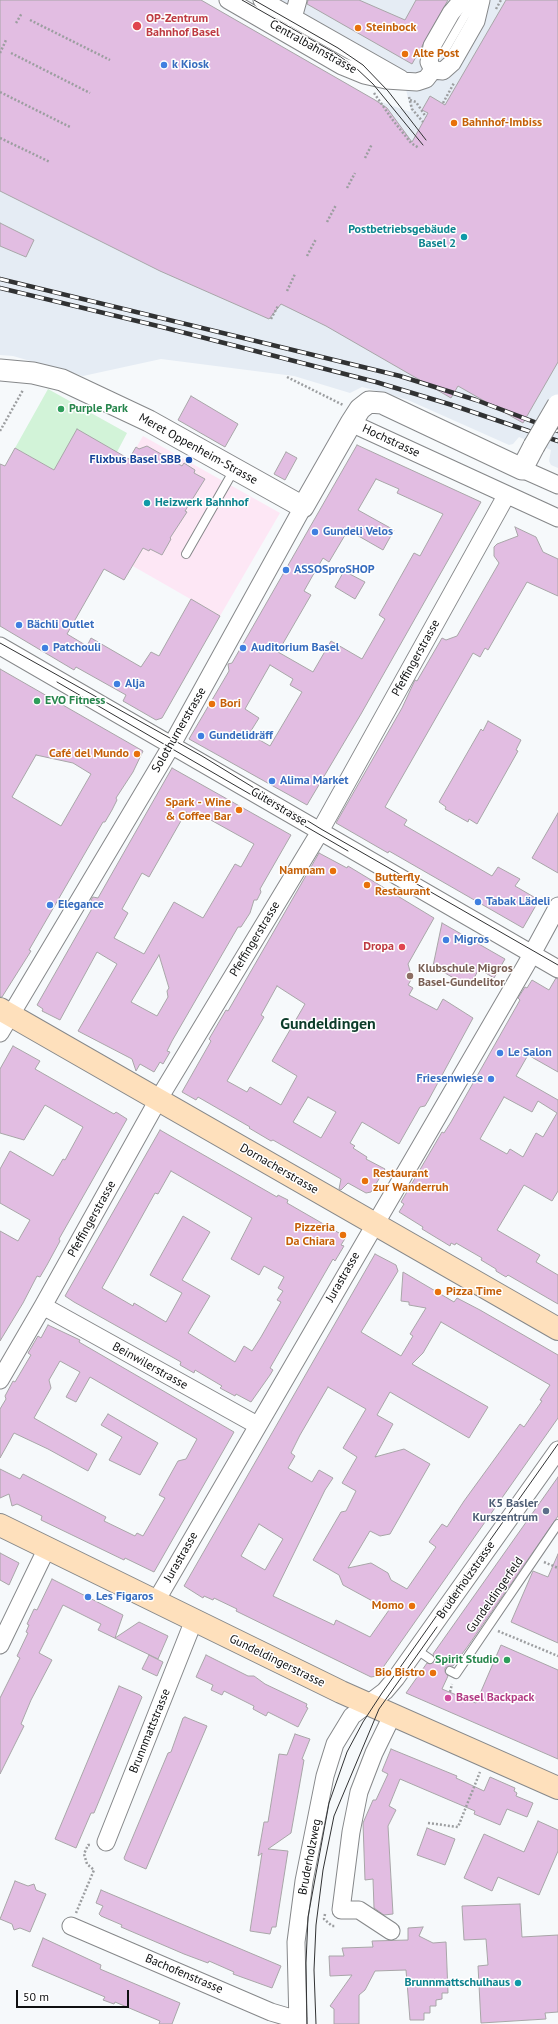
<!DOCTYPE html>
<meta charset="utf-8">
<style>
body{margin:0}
#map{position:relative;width:558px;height:2024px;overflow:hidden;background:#f6f9fb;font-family:"PT Sans",sans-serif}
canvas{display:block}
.scale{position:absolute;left:16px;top:1990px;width:113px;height:18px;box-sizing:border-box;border:2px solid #0f1011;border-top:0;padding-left:5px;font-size:12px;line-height:14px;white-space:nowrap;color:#0f1011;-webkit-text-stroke:3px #fff;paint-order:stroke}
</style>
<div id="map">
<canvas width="558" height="2024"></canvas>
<div class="scale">50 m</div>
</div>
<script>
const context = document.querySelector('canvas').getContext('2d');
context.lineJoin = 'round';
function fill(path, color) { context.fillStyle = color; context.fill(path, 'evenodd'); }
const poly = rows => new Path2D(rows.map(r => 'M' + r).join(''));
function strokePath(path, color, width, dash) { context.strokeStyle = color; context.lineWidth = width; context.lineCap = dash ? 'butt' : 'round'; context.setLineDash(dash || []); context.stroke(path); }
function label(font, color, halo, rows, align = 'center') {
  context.font = font + ' "PT Sans",sans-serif'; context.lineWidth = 3; context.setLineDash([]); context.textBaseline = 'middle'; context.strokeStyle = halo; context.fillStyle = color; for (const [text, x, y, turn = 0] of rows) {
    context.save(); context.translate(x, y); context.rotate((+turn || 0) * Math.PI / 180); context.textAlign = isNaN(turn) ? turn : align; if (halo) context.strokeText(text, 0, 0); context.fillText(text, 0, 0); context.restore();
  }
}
fill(poly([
 [0,0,201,0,375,100,411,112,402,71,278,0,558,0,558,468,551,465,549,461,551,450,519,437,513,444,509,445,408,400,370,389,362,387,350,393,294,376,161,359,83,376,13,356,0,355]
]), '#e5ecf4');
fill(poly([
 [143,436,280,513,220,616,84,538]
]), '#fde7f5');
fill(poly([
 [48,389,127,433,117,452,77,430,54,470,15,448]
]), '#d2f3d8');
const building = poly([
 [0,0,201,0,375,100,387,108,412,142,428,113,422,110,430,96,445,105,506,0,558,0,558,362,523,423,458,386,451,398,326,326,281,304,269,319,160,271,0,191,0,0],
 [308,0,359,0,405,20,416,0,448,0,412,64,307,4,308,0],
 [0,223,34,240,26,257,0,246,0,223],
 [191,396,238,424,225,447,178,420,191,396],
 [77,429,129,459,136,447,139,449,147,446,182,466,184,463,195,470,194,473,205,479,185,511,187,512,170,538,171,539,162,555,150,549,149,551,143,548,124,580,104,569,67,634,87,646,91,638,141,667,151,652,159,656,191,599,220,616,162,718,156,720,123,701,126,695,76,667,74,670,0,626,0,464,5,466,15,448,54,470,77,429],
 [357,445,481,502,361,714,307,805,189,739,229,671,228,664,232,663,357,445],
 [376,479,399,489,397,493,443,514,420,556,414,553,379,615,385,619,362,659,331,641,313,672,278,652,311,595,304,591,313,575,323,558,329,562,348,530,383,550,394,530,358,510,376,479],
 [270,665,293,679,290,685,302,692,270,746,249,734,259,718,245,709,270,665],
 [286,452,297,458,285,480,274,474,286,452],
 [515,527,536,537,543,552,558,559,558,596,527,582,488,650,485,648,480,657,473,653,385,807,407,820,404,825,492,876,498,867,520,879,515,886,539,900,523,928,389,851,388,853,336,823,402,708,415,680,417,681,442,638,446,640,457,636,499,563,494,556,494,547,497,544,518,536,515,527],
 [344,571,365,582,355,599,335,587,344,571],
 [0,669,143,751,133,772,116,798,117,800,112,810,105,822,103,822,29,950,31,951,2,997,0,997,0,669],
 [36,755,73,763,91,774,61,826,12,797,36,755],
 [488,721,521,740,516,750,518,751,477,824,469,819,468,822,445,809,446,807,439,802,481,729,483,731,488,721],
 [172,768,291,835,260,889,261,892,257,900,254,900,250,913,241,927,238,927,172,1041,167,1051,170,1052,163,1064,160,1062,154,1072,140,1064,136,1071,132,1059,78,1031,117,964,97,952,60,1020,42,1011,43,1009,37,1005,94,905,91,900,93,897,98,898,172,768],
 [186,812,197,819,200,814,254,844,241,867,235,864,203,918,174,902,144,954,114,938,128,913,122,909,142,873,149,877,186,812],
 [159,955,169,988,167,991,168,997,157,1016,131,1002,159,955],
 [558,813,558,873,532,858,558,813],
 [319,853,347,868,348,866,434,918,408,964,412,978,408,985,413,988,409,995,437,1010,443,999,473,1018,428,1101,425,1106,420,1107,399,1144,362,1122,350,1143,355,1146,353,1148,367,1157,366,1159,385,1169,371,1192,366,1193,348,1183,341,1190,339,1189,341,1179,273,1140,271,1141,249,1128,250,1127,198,1097,196,1100,182,1092,211,1041,209,1039,226,1010,228,1011,319,853],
 [277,986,305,1004,272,1061,297,1076,281,1105,250,1087,247,1092,227,1081,264,1017,261,1015,277,986],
 [308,1097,336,1112,321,1138,293,1122,308,1097],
 [442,923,505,959,494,978,479,969,469,987,433,966,442,923],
 [556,978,558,979,558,1072,528,1055,516,1076,558,1100,558,1191,552,1201,524,1185,497,1230,540,1255,536,1262,558,1275,558,1304,508,1275,506,1277,496,1271,496,1269,481,1260,482,1258,456,1243,455,1245,451,1243,450,1246,422,1229,423,1227,399,1212,404,1204,401,1202,442,1132,444,1133,451,1122,520,1000,518,998,525,987,527,988,532,980,549,990,556,978],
 [504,1097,532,1112,538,1101,557,1113,543,1137,536,1133,523,1157,510,1149,507,1154,480,1139,504,1097],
 [13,1046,40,1061,35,1069,114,1114,116,1112,127,1119,59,1239,60,1241,47,1265,40,1277,37,1276,23,1303,0,1341,0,1231,18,1241,30,1220,0,1203,0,1169,10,1151,53,1176,63,1159,65,1160,83,1127,45,1105,24,1140,0,1133,0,1069,13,1046],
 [160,1130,277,1197,278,1195,288,1200,287,1203,346,1237,341,1245,344,1246,335,1261,333,1259,270,1368,273,1370,270,1375,251,1402,236,1394,235,1396,220,1388,222,1386,195,1370,194,1373,180,1365,181,1362,74,1302,65,1296,160,1130],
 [171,1171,252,1218,231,1259,259,1275,264,1266,284,1277,278,1288,283,1291,277,1300,281,1302,261,1337,252,1351,244,1346,235,1362,188,1333,210,1296,182,1280,210,1232,183,1216,150,1275,182,1293,166,1322,134,1303,133,1306,102,1288,155,1193,158,1194,171,1171],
 [375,1254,396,1265,398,1271,361,1332,401,1356,413,1336,410,1334,426,1308,409,1305,409,1302,401,1301,403,1272,454,1302,457,1298,480,1310,558,1355,558,1418,377,1676,371,1677,236,1611,237,1609,214,1598,213,1600,204,1596,203,1598,184,1586,375,1254],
 [441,1322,550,1385,540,1400,542,1401,524,1427,520,1424,464,1501,447,1527,442,1524,429,1542,436,1547,407,1589,391,1580,388,1573,371,1563,348,1568,370,1531,380,1536,390,1534,430,1464,404,1449,375,1457,393,1424,377,1415,390,1392,469,1438,488,1407,412,1364,423,1353,441,1322],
 [328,1387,366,1409,343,1448,357,1457,342,1483,356,1491,346,1511,341,1512,313,1560,339,1575,343,1585,389,1610,370,1637,336,1620,334,1625,273,1596,325,1490,333,1478,319,1470,312,1482,288,1468,295,1456,291,1453,300,1435,328,1387],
 [259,1524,283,1539,265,1570,241,1556,259,1524],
 [48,1325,80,1340,79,1342,234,1432,154,1572,125,1558,124,1560,41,1520,42,1516,17,1504,12,1506,9,1494,0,1498,0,1469,20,1479,23,1474,106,1517,104,1521,135,1536,137,1533,143,1536,165,1498,159,1495,178,1461,186,1459,197,1439,90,1377,76,1402,66,1397,80,1372,60,1361,49,1380,51,1388,34,1418,97,1454,88,1471,48,1449,14,1433,0,1458,0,1409,6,1399,5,1396,13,1381,15,1382,28,1360,31,1355,28,1353,38,1336,41,1338,48,1325],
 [108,1414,158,1443,140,1475,109,1460,122,1437,101,1425,108,1414],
 [558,1477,558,1516,468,1646,453,1666,449,1666,445,1668,445,1672,448,1676,442,1689,476,1703,501,1645,558,1670,558,1759,406,1693,427,1663,430,1664,434,1662,435,1659,433,1654,558,1477],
 [0,1553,19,1563,9,1585,0,1580,0,1553],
 [558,1554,558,1643,511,1622,533,1571,548,1577,558,1554],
 [52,1579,123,1615,115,1638,139,1622,168,1636,158,1659,98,1630,101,1624,63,1605,39,1653,52,1660,31,1700,21,1724,24,1726,0,1774,0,1698,20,1658,17,1656,28,1633,26,1632,29,1625,27,1624,34,1609,37,1610,52,1579],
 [149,1655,163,1662,157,1676,142,1669,149,1655],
 [206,1655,248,1676,254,1676,265,1684,307,1704,306,1707,308,1708,298,1727,268,1712,266,1716,253,1709,254,1706,224,1691,222,1695,211,1690,213,1685,196,1677,206,1655],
 [119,1686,140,1695,142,1697,94,1813,91,1813,76,1848,55,1839,119,1686],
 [185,1717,207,1726,146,1869,125,1860,124,1858,168,1753,171,1752,183,1718,185,1717],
 [295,1734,310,1739,302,1759,304,1760,291,1833,268,1849,288,1851,276,1927,272,1927,270,1934,250,1931,262,1853,258,1856,264,1822,268,1822,279,1754,287,1755,295,1734],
 [391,1749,457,1776,456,1778,484,1791,490,1777,515,1788,514,1791,517,1793,516,1796,533,1803,527,1817,507,1809,500,1825,474,1814,475,1811,400,1779,389,1806,396,1810,388,1826,393,1914,384,1915,374,1908,373,1879,365,1880,363,1823,373,1800,376,1800,388,1774,382,1771,391,1749],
 [538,1821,558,1830,558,1851,539,1895,498,1877,492,1891,464,1878,484,1834,524,1852,538,1821],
 [427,1828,455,1839,445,1865,417,1855,427,1828],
 [15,1881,28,1886,34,1884,36,1890,46,1894,30,1932,20,1928,14,1930,12,1924,0,1919,15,1881],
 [101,1890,281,1966,272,1988,233,1974,234,1972,209,1961,208,1963,184,1954,121,1927,122,1925,101,1916,99,1914,103,1906,96,1903,101,1890],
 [520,1904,522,1937,558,1935,558,2012,545,2013,546,2019,481,2023,478,1966,488,1965,486,1939,464,1940,462,1906,520,1904],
 [423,1927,419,1936,433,1943,446,1942,448,1993,442,1993,442,1999,436,2000,436,2006,430,2006,430,2013,424,2013,424,2020,410,2020,406,1970,375,1971,365,1990,359,1995,359,2024,334,2024,334,2009,330,2006,352,1975,330,1976,329,1956,344,1956,342,1948,373,1947,372,1941,408,1940,408,1928,423,1927],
 [43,1938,101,1965,100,1969,180,2003,172,2024,159,2024,160,2021,115,2002,114,2004,103,2000,105,1997,32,1966,43,1938]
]);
fill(building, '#e2bde2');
strokePath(building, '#a8a6a8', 1);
const service = poly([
 [445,50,474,0],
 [186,554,234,470],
 [417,1650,430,1659],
 [450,1671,456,1674,558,1524]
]);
const minor = poly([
 [228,0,342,66,364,75,386,80,417,82,426,79,433,70],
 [262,0,401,79],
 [293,18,298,0],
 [433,70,443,71,452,63,476,21,481,0],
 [433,70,429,62,432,46,451,13,462,0],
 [351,423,558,518],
 [522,469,558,485],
 [0,646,558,969],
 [0,1033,170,748,303,507],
 [43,1306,257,1425],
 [0,1380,43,1306,158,1100,315,840,506,496],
 [156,1601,526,965,558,906],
 [0,1645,47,1548],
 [106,1842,194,1620],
 [71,1926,271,2012,288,2017,298,2018],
 [391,1931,359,1910,341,1910,351,1832,359,1792,374,1753,392,1716],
 [298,2024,296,1942,304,1881,325,1776,335,1744,352,1716,385,1691,396,1678,558,1450]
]);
const tertiary = poly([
 [0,370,33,373,62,380,149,421,303,507,351,423,360,409,369,402,382,403,522,469,534,446]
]);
const secondary = poly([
 [0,1009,558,1329],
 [0,1525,341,1692,558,1788]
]);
strokePath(service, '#86888a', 10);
strokePath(minor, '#86888a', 19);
strokePath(tertiary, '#86888a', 23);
strokePath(secondary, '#86888a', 24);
strokePath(poly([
 [496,9,501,0],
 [30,20,110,60],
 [16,23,22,13],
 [0,53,6,40],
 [11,53,90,93],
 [0,92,70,127],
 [374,93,392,119,411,143,419,148],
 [409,97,412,109,423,122],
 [410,100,416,102,426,117],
 [443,103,454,83],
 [0,138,50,162],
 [365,158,372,144],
 [347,188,355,173],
 [327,222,336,205],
 [307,256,316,239],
 [287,291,295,274],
 [271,319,278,306],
 [287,377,343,405],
 [0,431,23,390],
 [544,1562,558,1568],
 [498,1631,558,1656],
 [450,1692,452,1684],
 [428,1823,458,1827,480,1772],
 [76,1913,94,1870,87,1864,84,1854,88,1845,91,1845],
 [325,1914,324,1919,332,1926,336,1926]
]), '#9c9ea0', 2.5, [2, 2]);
strokePath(service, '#fff', 8);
strokePath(minor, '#fff', 17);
strokePath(tertiary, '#fff', 21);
strokePath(secondary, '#fee0bc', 22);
strokePath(poly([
 [242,0,335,53,356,68,373,84,423,145],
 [254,0,338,48,363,65,388,91,426,140],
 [0,643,202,756,321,829,558,965],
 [57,682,348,851],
 [307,2024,306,1963,308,1917,329,1803,347,1752,363,1722,382,1693,558,1444],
 [316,2024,314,1970,316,1925,323,1870,334,1816,379,1709,437,1627]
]), '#313233', 1);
const rail = poly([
 [0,279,400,376,476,400,558,431],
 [0,288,162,327,376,382,452,405,558,441]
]);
strokePath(rail, '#313233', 4.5);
strokePath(rail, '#fff', 3, [9]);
const tertiaryBridge = poly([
 [534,446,558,405]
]);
strokePath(tertiaryBridge, '#86888a', 23, []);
strokePath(tertiaryBridge, '#fff', 21);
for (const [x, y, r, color] of [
 [137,26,5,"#e0444e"],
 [358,28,4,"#e8710a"],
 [405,54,4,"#e8710a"],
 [164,65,4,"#3f7fe0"],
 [454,123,4,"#e8710a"],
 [464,237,4,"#0f9aa8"],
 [61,409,4,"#2e9e5b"],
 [189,460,4,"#1a4fb4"],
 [147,503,4,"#0f9aa8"],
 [315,532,4,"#3f7fe0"],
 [286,570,4,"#3f7fe0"],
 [19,625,4,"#3f7fe0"],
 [45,648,4,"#3f7fe0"],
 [243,648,4,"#3f7fe0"],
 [117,684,4,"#3f7fe0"],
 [37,701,4,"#2e9e5b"],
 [212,704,4,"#e8710a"],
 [201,736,4,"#3f7fe0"],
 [137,754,4,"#e8710a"],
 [272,781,4,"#3f7fe0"],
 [239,810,4,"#e8710a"],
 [333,871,4,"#e8710a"],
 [367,885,4,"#e8710a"],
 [478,902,4,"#3f7fe0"],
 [50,905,4,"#3f7fe0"],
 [446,940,4,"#3f7fe0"],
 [402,947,4,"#e0444e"],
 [410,976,4,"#8d6e63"],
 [500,1053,4,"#3f7fe0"],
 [491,1079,4,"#3f7fe0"],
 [365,1181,4,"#e8710a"],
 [343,1235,4,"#e8710a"],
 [438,1292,4,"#e8710a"],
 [546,1511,4,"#5c6f8a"],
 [88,1597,4,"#3f7fe0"],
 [412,1606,4,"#e8710a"],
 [507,1660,4,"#2e9e5b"],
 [433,1673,4,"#e8710a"],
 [448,1698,4,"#d1479c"],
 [518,1983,4,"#0f9aa8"]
]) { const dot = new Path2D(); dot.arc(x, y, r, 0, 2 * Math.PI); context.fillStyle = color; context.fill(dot); strokePath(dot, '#fff', 1.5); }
label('bold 12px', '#be3a42', '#fff', [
 ["OP-Zentrum",146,19],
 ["Bahnhof Basel",146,33],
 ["Dropa",394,947,"right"]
], 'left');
label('bold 12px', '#c56008', '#fff', [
 ["Steinbock",366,28],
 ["Alte Post",413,54],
 ["Bahnhof-Imbiss",462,123],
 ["Bori",220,704],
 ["Café del Mundo",129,754,"right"],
 ["Spark - Wine",231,803,"right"],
 ["& Coffee Bar",231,817,"right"],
 ["Namnam",325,871,"right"],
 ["Butterfly",375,878],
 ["Restaurant",375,892],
 ["Restaurant",373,1174],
 ["zur Wanderruh",373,1188],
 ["Pizzeria",335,1228,"right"],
 ["Da Chiara",335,1242,"right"],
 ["Pizza Time",446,1292],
 ["Momo",404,1606,"right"],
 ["Bio Bistro",425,1673,"right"]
], 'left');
label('12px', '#0f1011', '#fff', [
 ["Centralbahnstrasse",313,47,29],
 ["Hochstrasse",391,441,25],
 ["Meret Oppenheim-Strasse",198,449,29],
 ["Pfeffingerstrasse",416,658,-61],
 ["Solothurnerstrasse",179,730,-60],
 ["Güterstrasse",279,807,31],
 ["Pfeffingerstrasse",255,939,-59],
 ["Dornacherstrasse",279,1169,30],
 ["Pfeffingerstrasse",92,1219,-61],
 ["Jurastrasse",343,1277,-60],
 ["Beinwilerstrasse",150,1366,29],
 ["Jurastrasse",181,1557,-60],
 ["Bruderholzstrasse",466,1580,-55],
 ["Gundeldingerfeld",495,1595,-55],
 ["Gundeldingerstrasse",277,1661,26],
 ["Brunnmattstrasse",150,1731,-68],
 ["Bruderholzweg",310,1857,-79],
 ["Bachofenstrasse",184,1974,23]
]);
label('bold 12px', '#366cbe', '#fff', [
 ["k Kiosk",172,65],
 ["Gundeli Velos",323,532],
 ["ASSOSproSHOP",294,570],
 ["Bächli Outlet",27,625],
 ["Patchouli",53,648],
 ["Auditorium Basel",251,648],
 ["Alja",125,684],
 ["Gundelidräff",209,736],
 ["Alima Market",280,781],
 ["Tabak Lädeli",486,902],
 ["Elegance",58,905],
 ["Migros",454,940],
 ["Le Salon",508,1053],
 ["Friesenwiese",483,1079,"right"],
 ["Les Figaros",96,1597]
], 'left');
label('bold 12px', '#0d838f', '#fff', [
 ["Postbetriebsgebäude",456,230],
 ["Basel 2",456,244],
 ["Heizwerk Bahnhof",155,503,"left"],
 ["Brunnmattschulhaus",510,1983]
], 'right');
label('bold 12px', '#27864d', '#fff', [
 ["Purple Park",69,409],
 ["EVO Fitness",45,701],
 ["Spirit Studio",499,1660,"right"]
], 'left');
label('bold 12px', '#164399', '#fff', [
 ["Flixbus Basel SBB",181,460]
], 'right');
label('bold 12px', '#785e54', '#fff', [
 ["Klubschule Migros",418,969],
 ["Basel-Gundelitor",418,983]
], 'left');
label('bold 12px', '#4e5e75', '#fff', [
 ["K5 Basler",538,1504],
 ["Kurszentrum",538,1518]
], 'right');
label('bold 12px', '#b23c85', '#fff', [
 ["Basel Backpack",456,1698]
], 'left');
label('bold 16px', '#0c3c2a', '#fff', [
 ["Gundeldingen",328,1024]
]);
</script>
